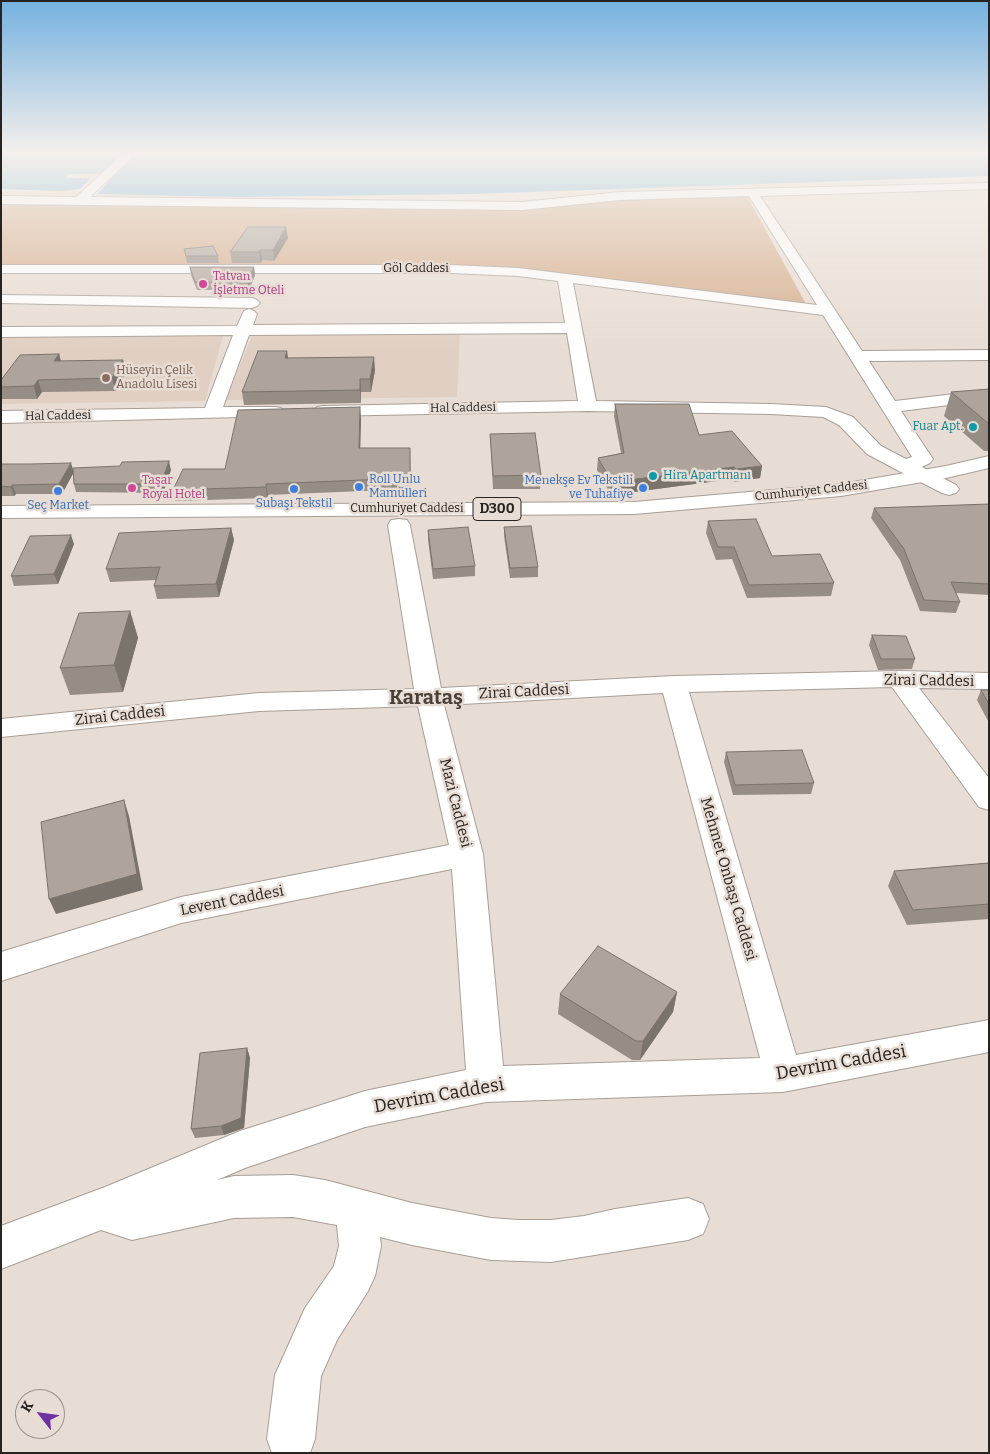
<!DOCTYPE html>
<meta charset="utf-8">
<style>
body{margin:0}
#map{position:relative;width:990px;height:1454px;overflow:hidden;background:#e8ddd4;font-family:Bitter,serif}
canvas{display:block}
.frame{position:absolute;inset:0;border:2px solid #272320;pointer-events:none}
.north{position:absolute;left:15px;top:1389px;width:50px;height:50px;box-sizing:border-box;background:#e8ddd4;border:1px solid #9b938c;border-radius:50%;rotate:300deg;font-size:14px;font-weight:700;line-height:20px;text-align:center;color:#272320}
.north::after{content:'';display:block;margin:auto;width:18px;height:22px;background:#6f30a5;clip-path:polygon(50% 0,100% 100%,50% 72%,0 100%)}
</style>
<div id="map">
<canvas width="990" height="1454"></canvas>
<div class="frame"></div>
<div class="north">K</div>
</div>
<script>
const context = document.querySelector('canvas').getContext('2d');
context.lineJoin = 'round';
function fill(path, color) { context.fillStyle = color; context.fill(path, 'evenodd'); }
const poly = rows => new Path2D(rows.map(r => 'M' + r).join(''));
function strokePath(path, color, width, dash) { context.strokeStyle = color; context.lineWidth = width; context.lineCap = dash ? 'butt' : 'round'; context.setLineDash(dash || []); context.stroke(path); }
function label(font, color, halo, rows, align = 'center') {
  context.font = font + ' Bitter,serif'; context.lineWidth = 5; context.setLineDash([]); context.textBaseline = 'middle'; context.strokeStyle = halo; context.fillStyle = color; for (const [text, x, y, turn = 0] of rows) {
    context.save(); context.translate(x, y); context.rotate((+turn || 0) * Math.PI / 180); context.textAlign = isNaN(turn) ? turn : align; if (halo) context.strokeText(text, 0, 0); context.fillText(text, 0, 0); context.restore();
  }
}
fill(poly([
 [253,333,460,333,457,397,226,400],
 [1,335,223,335,205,401,1,404]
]), '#e0cfc2');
fill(poly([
 [746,194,806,304,457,267,1,265,1,202,530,207,619,197]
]), '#d5ad8b');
fill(poly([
 [1,151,989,151,989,176,473,194,235,197,98,194,129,156,120,156,101,174,68,174,67,178,86,178,90,179,80,189,62,191,1,189]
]), '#66acd4');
const minor = poly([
 [127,153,131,154,132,156,131,158,90,197,522,202,620,192,989,183,989,189,760,196,862,351,989,350,989,360,869,361,895,401,989,390,989,400,901,411,933,459,930,463,922,467,956,485,959,489,956,493,949,495,942,493,899,471,867,454,839,425,823,417,771,414,588,411,323,416,317,415,314,411,317,407,323,406,578,401,567,333,249,335,223,407,275,407,281,408,284,412,281,416,1,423,1,411,205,408,233,335,1,337,1,327,237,326,244,311,249,309,254,311,257,314,253,325,565,323,558,281,518,276,450,273,1,273,1,265,450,265,518,268,817,305,749,196,620,200,522,210,1,204,1,196,76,197,123,154,127,153],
 [573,283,823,315,912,457,906,459,881,446,853,417,826,407,771,404,596,401,573,283],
 [1,295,252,298,257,300,260,303,257,306,252,308,1,303,1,295],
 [399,519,407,520,410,525,441,688,674,676,899,671,989,673,989,689,919,688,989,778,989,810,979,807,892,687,689,692,796,1055,989,1020,989,1052,783,1092,486,1102,365,1127,245,1168,217,1180,234,1176,293,1175,325,1180,412,1203,491,1218,518,1220,551,1220,584,1216,615,1209,688,1198,703,1204,709,1219,703,1234,688,1240,551,1262,491,1260,412,1245,380,1237,381,1246,375,1276,368,1291,337,1340,321,1376,315,1439,310,1453,272,1453,267,1439,275,1375,305,1308,334,1266,339,1246,337,1225,293,1217,234,1218,132,1240,101,1230,1,1269,1,1226,105,1187,240,1131,365,1091,466,1070,452,869,181,923,1,981,1,952,181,897,449,845,418,706,259,711,1,737,1,719,259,693,414,689,388,525,391,520,399,519],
 [663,693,760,1058,503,1066,483,854,444,705,663,693]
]);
const highway = poly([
 [989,456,989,468,946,478,841,496,634,514,1,518,1,506,634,502,841,484,946,466,989,456]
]);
strokePath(minor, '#a89e96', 2);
strokePath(highway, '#a89e96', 2);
fill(minor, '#fff');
fill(highway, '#fff');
fill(poly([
 [288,238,274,261,262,260,261,263,232,263,230,252],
 [184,249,218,256,219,263,187,263],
 [190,267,254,267,255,275,249,290,197,290,191,275],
 [59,354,61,361,126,372,116,391,42,392,37,399,1,399,1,380],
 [288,358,375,370,371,392,361,392,361,403,244,405,242,392],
 [989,389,989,451,984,451,944,416,951,392],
 [615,404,699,435,762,466,760,478,734,482,732,479,611,495,597,470,598,458,621,453,614,416],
 [361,418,360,448,410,448,411,489,268,495,267,498,175,501,173,490,225,469],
 [490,434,541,475,540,489,493,489],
 [1,464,73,470,171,470,163,493,76,492,74,484,73,473,62,494,16,494,14,496,1,496],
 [989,504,989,595,956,593,960,602,956,613,920,611,900,560,871,518,874,508],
 [708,521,772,556,834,583,831,596,747,598,732,559,716,560,706,533],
 [504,527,538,567,538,577,510,578,504,536],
 [231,528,234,540,219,597,157,599,154,586,156,580,110,582,106,569],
 [428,530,475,566,475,576,433,579,428,540],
 [74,544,58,584,14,586,11,576],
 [130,611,138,638,123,692,70,695,60,668],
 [872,635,915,659,912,669,878,670,869,645],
 [981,690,989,690,989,723,977,700],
 [726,752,814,783,811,794,733,795,724,762],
 [989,863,989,919,907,925,888,886,894,871],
 [677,992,673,1012,640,1060,632,1060,558,1014,560,994],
 [247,1048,250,1058,244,1128,224,1135,195,1138,191,1129]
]), '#968d85');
fill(poly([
 [286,227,288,238,274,261,273,250],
 [260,250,262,260,261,263,259,252],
 [254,267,255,275,249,290,247,282],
 [287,351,289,363,285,358],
 [59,354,62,367,54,361],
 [374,357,375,370,371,392,370,379],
 [123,360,126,372,116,391,112,378],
 [360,379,361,392,361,403,360,390],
 [38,380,42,392,37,399,34,386],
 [360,407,361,418,360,458,359,448],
 [169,461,171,470,163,493,161,484],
 [71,463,74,472,62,494,59,484],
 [762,466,760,478,734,482,736,469],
 [734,467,732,479,611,495,612,482],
 [266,484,268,495,267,498,266,487],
 [12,485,16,494,14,496,11,487],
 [231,528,234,540,219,597,216,584],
 [71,535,74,544,58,584,54,574],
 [130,611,138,638,123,692,114,665],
 [124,800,129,816,143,890,56,914,49,899],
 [677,992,673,1012,640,1060,643,1041],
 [247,1048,250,1058,244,1128,224,1135,221,1126]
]), '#7a736c');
const building = poly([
 [248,227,286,227,273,250,260,250,259,252,230,252,248,227],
 [213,246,218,256,186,256,184,249,213,246],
 [190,267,254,267,247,282,195,282,190,267],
 [258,351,287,351,285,358,374,357,370,379,360,379,360,390,242,392,258,351],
 [59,354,54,361,123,360,112,378,38,380,34,386,1,387,1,380,20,355,59,354],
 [989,389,989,424,951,392,989,389],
 [615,404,689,404,699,435,732,431,762,466,736,469,734,467,612,482,598,458,624,453,615,404],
 [360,407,359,448,410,448,410,478,266,484,266,487,173,490,183,469,225,469,238,410,360,407],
 [535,433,541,475,493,476,490,434,535,433],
 [169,461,161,484,74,484,73,468,120,466,122,462,169,461],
 [71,463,59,484,12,485,11,487,1,486,1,464,30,464,71,463],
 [989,504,989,584,951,582,960,602,924,600,904,549,874,508,989,504],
 [756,519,772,556,820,554,834,583,749,585,734,547,718,547,708,521,756,519],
 [531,526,538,567,510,568,504,527,531,526],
 [468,527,475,566,433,569,428,530,468,527],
 [231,528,216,584,154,586,160,567,106,569,119,533,231,528],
 [71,535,54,574,11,576,30,536,71,535],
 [130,611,114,665,60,668,79,613,130,611],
 [872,635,906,636,915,659,881,659,872,635],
 [981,690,989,690,989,704,981,690],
 [802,750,814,783,735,785,726,752,802,750],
 [124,800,137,874,49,899,41,822,124,800],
 [989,863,989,904,913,910,894,871,989,863],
 [598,946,677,992,643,1041,636,1041,560,994,598,946],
 [247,1048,241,1118,221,1126,191,1129,200,1053,247,1048]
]);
fill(building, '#aea49b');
strokePath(building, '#7a736c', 1);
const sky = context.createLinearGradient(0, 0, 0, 355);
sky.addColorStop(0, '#74b1e0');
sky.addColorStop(0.43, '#f5f0ec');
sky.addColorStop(1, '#f5f0ec00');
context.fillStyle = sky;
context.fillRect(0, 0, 990, 355);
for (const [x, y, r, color] of [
 [203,284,5,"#d1479c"],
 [106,378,5,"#8d6e63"],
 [973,427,5,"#0f9aa8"],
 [653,476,5,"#0f9aa8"],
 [359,487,5,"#3f7fe0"],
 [132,488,5,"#d1479c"],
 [643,488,5,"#3f7fe0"],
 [294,489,5,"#3f7fe0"],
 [58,491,5,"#3f7fe0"]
]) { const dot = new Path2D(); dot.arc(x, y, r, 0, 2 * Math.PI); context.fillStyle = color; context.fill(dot); strokePath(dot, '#e8ddd4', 2); }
label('12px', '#272320', '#e8ddd4', [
 ["Göl Caddesi",416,269],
 ["Hal Caddesi",463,408,-1],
 ["Hal Caddesi",58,416,-1],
 ["Cumhuriyet Caddesi",811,491,-6],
 ["Cumhuriyet Caddesi",407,509]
]);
label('12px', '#b23c85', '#e8ddd4', [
 ["Tatvan",213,277],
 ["İşletme Oteli",213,291],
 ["Taşar",142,481],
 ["Royal Hotel",142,495]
], 'left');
label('12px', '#785e54', '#e8ddd4', [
 ["Hüseyin Çelik",116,371],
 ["Anadolu Lisesi",116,385]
], 'left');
label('12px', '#0d838f', '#e8ddd4', [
 ["Fuar Apt.",963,427],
 ["Hira Apartmanı",663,476,"left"]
], 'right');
label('12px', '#366cbe', '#e8ddd4', [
 ["Roll Unlu",369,480,"left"],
 ["Mamülleri",369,494,"left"],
 ["Menekşe Ev Tekstili",633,481,"right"],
 ["ve Tuhafiye",633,495,"right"],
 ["Subaşı Tekstil",294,504],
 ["Seç Market",58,506]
]);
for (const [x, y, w] of [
 [497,509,48]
]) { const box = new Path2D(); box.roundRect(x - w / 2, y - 11.5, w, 23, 4); context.fillStyle = '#e8ddd4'; context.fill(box); strokePath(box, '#272320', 1); }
label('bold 14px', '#272320', null, [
 ["D300",497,509]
]);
label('15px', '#272320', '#e8ddd4', [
 ["Zirai Caddesi",929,681,1],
 ["Zirai Caddesi",524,692,-3],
 ["Zirai Caddesi",120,716,-6],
 ["Mazi Caddesi",455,803,76],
 ["Mehmet Onbaşı Caddesi",728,879,74],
 ["Levent Caddesi",232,901,-11]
]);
label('18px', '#272320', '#e8ddd4', [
 ["Devrim Caddesi",841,1063,-10],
 ["Devrim Caddesi",439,1096,-10]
]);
label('bold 20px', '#494139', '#e8ddd4', [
 ["Karataş",426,698]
]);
</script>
